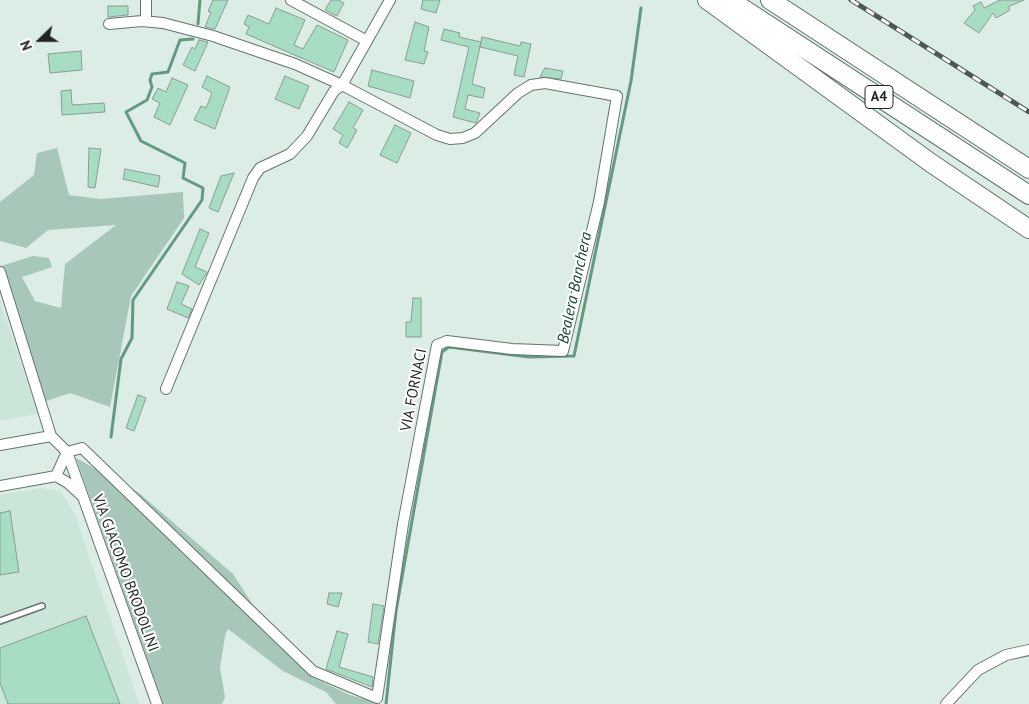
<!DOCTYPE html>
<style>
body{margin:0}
#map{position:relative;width:1029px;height:704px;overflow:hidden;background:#dbede4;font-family:"PT Sans",sans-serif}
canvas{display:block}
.north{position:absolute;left:15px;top:15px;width:50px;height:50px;-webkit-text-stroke:4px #fff;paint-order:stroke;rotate:248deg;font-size:14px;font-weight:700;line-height:20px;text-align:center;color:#1e2521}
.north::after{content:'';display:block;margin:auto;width:18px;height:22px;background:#1e2521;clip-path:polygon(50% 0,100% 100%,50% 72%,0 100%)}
</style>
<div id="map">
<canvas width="1029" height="704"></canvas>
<div class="north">N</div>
</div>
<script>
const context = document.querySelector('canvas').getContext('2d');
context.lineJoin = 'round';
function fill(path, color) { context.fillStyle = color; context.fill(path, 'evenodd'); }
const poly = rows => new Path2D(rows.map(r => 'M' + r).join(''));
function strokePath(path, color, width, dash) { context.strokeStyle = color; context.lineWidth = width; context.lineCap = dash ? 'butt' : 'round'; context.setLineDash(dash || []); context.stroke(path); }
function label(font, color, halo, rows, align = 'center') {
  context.font = font + ' "PT Sans",sans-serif'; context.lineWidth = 4; context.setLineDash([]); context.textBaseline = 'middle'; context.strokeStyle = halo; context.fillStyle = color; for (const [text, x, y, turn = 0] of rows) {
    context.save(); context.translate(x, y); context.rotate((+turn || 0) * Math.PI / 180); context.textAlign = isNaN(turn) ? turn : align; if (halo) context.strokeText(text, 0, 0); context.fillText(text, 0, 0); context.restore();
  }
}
fill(poly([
 [0,301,38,414,0,421],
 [40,488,61,491,76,517,139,704,0,704,0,495]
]), '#cbe6d8');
fill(poly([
 [57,148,69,195,101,199,183,192,184,218,131,296,110,407,70,393,46,401,1,266,33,256,49,258,52,267,22,277,35,301,61,308,65,264,116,225,48,230,26,248,0,241,0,202,34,175,37,153],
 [76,458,139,493,233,574,279,645,312,677,350,695,380,704,336,704,326,692,283,671,228,629,225,636,220,668,225,697,222,704,163,704]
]), '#a7c8b8');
strokePath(poly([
 [198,24,200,0],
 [111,437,121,359,132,338,133,300,202,200,203,188,183,178,185,163,141,141,126,112,147,100,152,87,150,80,152,74,168,72,180,40,193,39],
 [386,704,396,611,442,352,449,347,529,357,574,356,631,81,641,8]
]), '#659a82', 3);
const building = poly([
 [213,0,228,0,215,29,205,27,211,12,208,11,213,0],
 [331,0,338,0,344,3,337,16,325,10,331,0],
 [423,0,440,0,436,13,421,9,423,0],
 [1000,0,1024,0,1008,7,1010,10,996,18,993,13,979,33,964,23,975,10,973,6,981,2,984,8,1000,0],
 [108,6,128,6,128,15,108,17,108,6],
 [276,8,305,20,294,45,303,49,317,25,348,40,334,72,246,34,249,27,244,24,248,15,269,24,276,8],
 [415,22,429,27,424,51,428,52,424,64,405,60,415,22],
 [444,29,460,33,459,37,481,42,472,84,485,88,483,98,468,95,465,109,480,113,476,123,453,117,469,47,441,40,444,29],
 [482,37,520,46,521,42,531,44,524,77,514,75,518,56,480,47,482,37],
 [199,40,208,42,195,71,183,65,192,47,195,49,199,40],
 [81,51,82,70,50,73,48,54,81,51],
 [545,68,563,71,561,79,540,77,545,68],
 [372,70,414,81,410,98,368,86,372,70],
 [207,76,230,87,215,129,194,120,201,106,206,108,212,93,202,87,207,76],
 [285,76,309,86,299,109,275,99,285,76],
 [172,78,188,85,170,125,154,117,160,103,152,99,158,88,166,92,172,78],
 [71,90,72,105,104,103,105,112,62,115,61,91,71,90],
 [349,102,363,110,353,128,357,130,347,148,339,143,343,135,333,129,349,102],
 [395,125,411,133,397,163,380,155,395,125],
 [89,148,101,149,95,188,88,187,89,148],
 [125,169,160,176,158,187,123,179,125,169],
 [234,173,218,212,209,208,221,176,234,173],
 [200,229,209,233,195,267,207,272,199,285,182,274,200,229],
 [177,282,189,286,181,304,192,309,188,318,167,309,177,282],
 [413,298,421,298,421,337,406,337,406,322,411,322,413,298],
 [138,395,146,398,134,431,126,428,138,395],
 [10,511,19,572,0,575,0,513,10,511],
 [329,593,342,593,338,607,327,604,329,593],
 [373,604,384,606,378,644,368,642,373,604],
 [86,616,120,704,8,704,0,683,0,648,86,616],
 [337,631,348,634,339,667,373,677,372,687,326,669,337,631]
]);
fill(building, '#a7ddc3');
strokePath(building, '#8b9c93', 1);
const service = poly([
 [0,621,42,606]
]);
const minor = poly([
 [146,0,146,21],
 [291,0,367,41],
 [0,272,51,436,67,452,157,704],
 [166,389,253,178,260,168,290,154,307,136,334,91,342,85,390,0],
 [0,445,51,436],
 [67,452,82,448,313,671,377,698,403,524,437,345,447,341,512,349,563,351,599,202,617,96,545,83,531,85,518,93,475,133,463,138,450,139,437,135,342,85,295,64,213,36,163,23,142,21,109,24],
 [56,476,68,483,81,495],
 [56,476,67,452],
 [0,486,56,476],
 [946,704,978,670,1006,655,1029,650]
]);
const motorway = poly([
 [707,0,931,163,1029,229],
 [730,0,1029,195],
 [770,0,1029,169]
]);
strokePath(service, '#64746c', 8);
strokePath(minor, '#64746c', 12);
strokePath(motorway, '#64746c', 20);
strokePath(service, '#fff', 5);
strokePath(minor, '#fff', 10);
strokePath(motorway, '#fff', 18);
const rail = poly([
 [851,0,1029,112]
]);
strokePath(rail, '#4e5853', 5);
strokePath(rail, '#fff', 3, [9]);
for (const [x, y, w] of [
 [879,97,28]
]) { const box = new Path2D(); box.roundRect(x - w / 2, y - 11.5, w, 23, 4); context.fillStyle = '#fff'; context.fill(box); strokePath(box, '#1e2521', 1); }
label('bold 14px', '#1e2521', null, [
 ["A4",879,97]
]);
label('15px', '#1e2521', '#fff', [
 ["VIA FORNACI",414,390,-79],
 ["VIA GIACOMO BRODOLINI",125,573,70]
]);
label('italic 16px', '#164331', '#fff', [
 ["Bealera Banchera",575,288,-78]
]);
</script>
